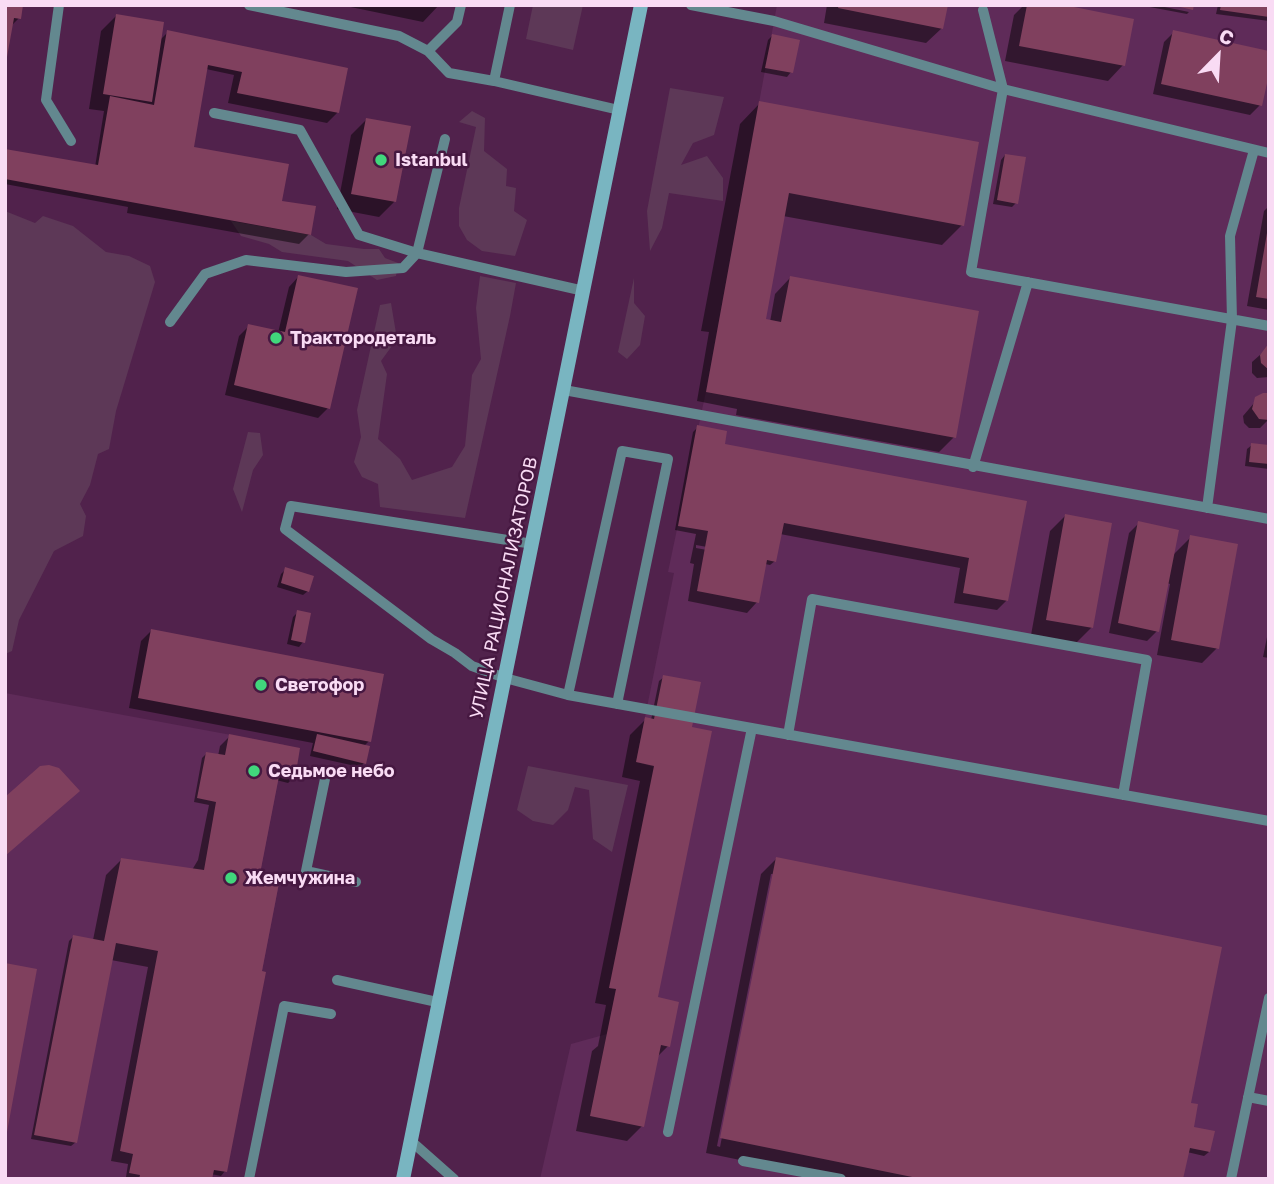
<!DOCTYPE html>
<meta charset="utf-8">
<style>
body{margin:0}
#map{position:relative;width:1274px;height:1184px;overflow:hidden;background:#51224c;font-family:"Golos Text",sans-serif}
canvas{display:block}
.frame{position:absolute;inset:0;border:7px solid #f9dbf4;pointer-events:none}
.north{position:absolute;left:1183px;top:21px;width:70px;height:70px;-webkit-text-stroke:5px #461841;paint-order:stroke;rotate:24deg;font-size:19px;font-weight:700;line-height:28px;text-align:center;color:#f9dbf4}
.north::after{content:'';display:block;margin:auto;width:24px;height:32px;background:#f9dbf4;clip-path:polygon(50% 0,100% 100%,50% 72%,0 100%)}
</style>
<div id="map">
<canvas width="1274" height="1184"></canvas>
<div class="frame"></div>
<div class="north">С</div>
</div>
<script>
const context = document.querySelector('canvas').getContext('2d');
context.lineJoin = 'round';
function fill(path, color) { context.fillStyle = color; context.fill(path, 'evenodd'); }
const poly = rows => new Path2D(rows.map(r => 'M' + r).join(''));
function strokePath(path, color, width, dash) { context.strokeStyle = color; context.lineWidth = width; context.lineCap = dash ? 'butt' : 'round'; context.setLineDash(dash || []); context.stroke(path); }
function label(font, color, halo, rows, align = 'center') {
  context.font = font + ' "Golos Text",sans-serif'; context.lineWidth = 5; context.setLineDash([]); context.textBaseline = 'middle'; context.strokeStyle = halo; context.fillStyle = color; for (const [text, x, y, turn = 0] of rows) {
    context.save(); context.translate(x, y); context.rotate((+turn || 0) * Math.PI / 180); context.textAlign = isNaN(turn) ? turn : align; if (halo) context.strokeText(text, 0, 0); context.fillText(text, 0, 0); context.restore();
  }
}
fill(poly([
 [777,5,1269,5,1269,1179,540,1179,571,1044,607,1034,616,989,654,767,636,762,674,573,668,572,706,391],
 [5,693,285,745,259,878,279,883,262,971,243,968,212,1179,5,1179]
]), '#5f2b59');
fill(poly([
 [533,5,583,5,573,50,526,39],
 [670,88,724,97,714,135,693,143,681,165,707,156,723,178,723,201,669,193,662,228,650,251,647,211],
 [472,111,485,118,484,151,507,169,506,186,516,188,514,211,527,220,515,256,482,251,467,240,459,226,459,208,476,127,459,122],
 [5,211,35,223,43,216,73,226,106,252,129,256,150,266,155,282,116,411,109,449,98,454,90,485,80,504,86,516,83,536,54,551,19,620,12,651,5,654],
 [231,221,311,235,326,244,364,249,379,249,385,258,398,263,396,276,377,280,348,261,282,252,269,244,241,236],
 [480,276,516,283,510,316,465,518,380,507,378,484,362,477,354,462,361,437,357,410,380,305,391,303,397,339,381,361,387,374,378,439,400,459,412,480,452,467,465,446,472,375,481,359,476,308],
 [634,278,634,303,645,316,640,345,627,359,618,352],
 [248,432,260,433,263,455,253,470,242,512,233,489],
 [528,766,628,785,612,852,593,839,589,790,575,787,568,810,553,825,533,821,517,810]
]), '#5d3857');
fill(poly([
 [5,5,19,18,10,27,5,55],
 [341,5,439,5,423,22],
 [827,5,946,5,942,28,926,43,824,23],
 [1024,5,1055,5,1123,65,1108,81,1005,61,1014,15],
 [1139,5,1155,5,1189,12,1187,14],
 [1218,5,1269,5,1269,21,1216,14],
 [116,16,160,40,168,32,346,70,337,113,327,123,228,103,234,75,206,69,192,148,280,202,309,234,299,244,127,213,128,207,5,184,5,150,95,167,104,111,89,109,101,31],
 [1174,32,1260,105,1250,115,1153,94,1164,42],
 [772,36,791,72,787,77,761,72,768,40],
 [760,103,962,225,942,245,783,216,764,321,770,322,775,294,790,278,954,437,939,452,736,415,737,409,697,401,709,332,701,331,740,124],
 [367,119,394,202,379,217,337,209,351,135],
 [1005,155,1016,203,1012,207,993,204,1001,160],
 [1269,206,1269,310,1247,306,1264,211],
 [299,276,328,408,318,418,225,395,239,336,249,326,278,333,289,287],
 [1269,347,1269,377,1257,378,1252,373,1252,362],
 [1260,396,1269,419,1260,428,1249,428,1244,423,1243,416],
 [698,427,721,450,1025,503,1007,600,997,610,954,603,960,568,780,534,775,561,770,565,765,564,757,602,747,613,688,601,694,564,690,563,696,534,675,530,693,432],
 [696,545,746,554,746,557,696,548],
 [1252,445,1269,446,1269,469,1245,466,1247,449],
 [1065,516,1092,627,1076,643,1031,635,1050,531],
 [1139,523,1172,556,1191,537,1217,648,1202,663,1157,655,1170,584,1167,583,1157,631,1147,641,1109,633,1129,533],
 [286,569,308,591,303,595,277,587,281,574],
 [298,612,303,642,299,647,287,644,293,617],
 [1269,627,1269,658,1263,657],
 [151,631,369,741,364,746,364,763,360,767,310,756,313,743,129,708,141,641],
 [664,677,690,726,656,996,668,1046,658,1056,642,1126,627,1141,576,1131,592,1051,598,1046,606,1005,595,1003,640,781,622,777,630,735,646,719,651,720,659,681],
 [230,736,293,778,288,783,276,780,257,880,225,1171,221,1176,211,1174,210,1179,126,1177,128,1164,111,1161,148,967,111,960,76,1142,71,1146,31,1139,69,941,73,937,93,940,106,875,121,860,192,870,198,860,209,805,194,802,202,758,206,754,218,756,220,746],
 [776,859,1189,1104,1191,1132,1209,1152,1204,1156,1187,1152,1182,1179,833,1179,706,1153,761,874],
 [771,874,774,874,720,1147,717,1146]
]), '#0007');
fill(poly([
 [5,5,23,5,21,19,14,18,7,57],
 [839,5,948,5,943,29,838,8],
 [1027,5,1064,5,1134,19,1125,66,1019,46],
 [1172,5,1194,5,1193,10],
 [1221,5,1269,5,1269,17,1220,10],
 [116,14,164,22,152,102,103,94],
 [167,30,348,68,339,113,237,93,242,72,208,65,194,147,289,164,282,201,316,206,311,235,5,179,5,149,98,165,110,96,154,105],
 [1173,30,1269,51,1269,74,1262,106,1161,84],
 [772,34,800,40,793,73,765,68],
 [759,101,979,142,964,226,789,193,766,319,781,322,790,276,979,311,956,438,706,392],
 [366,118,411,126,396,202,351,194],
 [1005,154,1026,157,1018,204,997,200],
 [1267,233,1269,233,1269,299,1256,297],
 [298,275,358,288,330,409,234,385,248,324,285,332],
 [1269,343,1269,370,1261,363,1260,355],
 [1263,393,1269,393,1269,420,1259,419,1252,409,1255,397],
 [697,425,727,431,725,444,1027,501,1008,601,963,593,969,558,784,523,776,562,767,560,759,603,697,591,708,531,678,526],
 [1251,443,1269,445,1269,464,1249,462],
 [1065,514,1112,523,1093,628,1046,620],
 [1138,521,1179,530,1159,632,1118,623],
 [1190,535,1238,544,1219,649,1171,640],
 [285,567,314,576,309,592,281,583],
 [297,610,311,613,305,643,291,640],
 [151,629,384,674,371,742,138,698],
 [663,675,701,682,692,727,712,731,658,997,679,1002,670,1047,661,1045,644,1127,590,1116,616,989,609,988,654,766,636,762,645,717,654,719],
 [229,734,300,748,295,779,279,776,259,879,279,883,262,971,266,972,227,1172,214,1170,212,1179,139,1179,140,1175,129,1173,133,1154,120,1151,158,951,116,943,77,1143,34,1135,73,935,104,941,121,858,204,870,216,802,197,798,206,752,225,755],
 [317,734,370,746,366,764,313,751],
 [49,765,59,768,80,791,5,856,5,797,40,766],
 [776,857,1222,947,1191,1103,1198,1104,1194,1127,1215,1131,1210,1152,1190,1148,1183,1179,922,1179,720,1138],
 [5,963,37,969,7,1132,5,1132]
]), '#80405e');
strokePath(poly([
 [59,5,46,100,71,141],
 [249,5,399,36,428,51,449,73,494,81,619,110],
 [691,5,774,21,1003,89,1269,153],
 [983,10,1003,89,971,272,1269,326],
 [428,51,457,22,461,5],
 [494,81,510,5],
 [214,113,300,130,359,235,417,253,584,291],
 [170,322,205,274,246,260,346,272,403,268,417,253,445,139],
 [564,390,1269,519],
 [973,467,1028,282],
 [1207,508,1232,320,1230,236,1254,150],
 [533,544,291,506,285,529,431,639,455,653,472,666,505,678,568,695,1269,821],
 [568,695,622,451,668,459,617,704],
 [788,735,812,599,1147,660,1123,795],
 [326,774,306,871,356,882],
 [337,980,437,1002],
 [1248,1097,1269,1101],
 [668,1132,752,728],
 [411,1141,454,1179],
 [743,1161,841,1179],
 [249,1179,284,1006,331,1014],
 [1231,1179,1269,998]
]), '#63888f', 10);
strokePath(poly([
 [403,1179,641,5]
]), '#79b5c1', 14);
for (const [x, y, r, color] of [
 [381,160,7,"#41d77c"],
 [276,338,7,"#41d77c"],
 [261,685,7,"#41d77c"],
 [254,771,7,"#41d77c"],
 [231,878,7,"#41d77c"]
]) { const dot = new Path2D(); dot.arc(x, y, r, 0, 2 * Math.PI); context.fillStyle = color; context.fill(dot); strokePath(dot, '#461841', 2.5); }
label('bold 18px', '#f9dbf4', '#461841', [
 ["Istanbul",395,160],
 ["Трактородеталь",290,338],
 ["Светофор",275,685],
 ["Седьмое небо",268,771],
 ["Жемчужина",245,878]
], 'left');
label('18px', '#f9dbf4', '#461841', [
 ["УЛИЦА РАЦИОНАЛИЗАТОРОВ",504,588,-78]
]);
</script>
